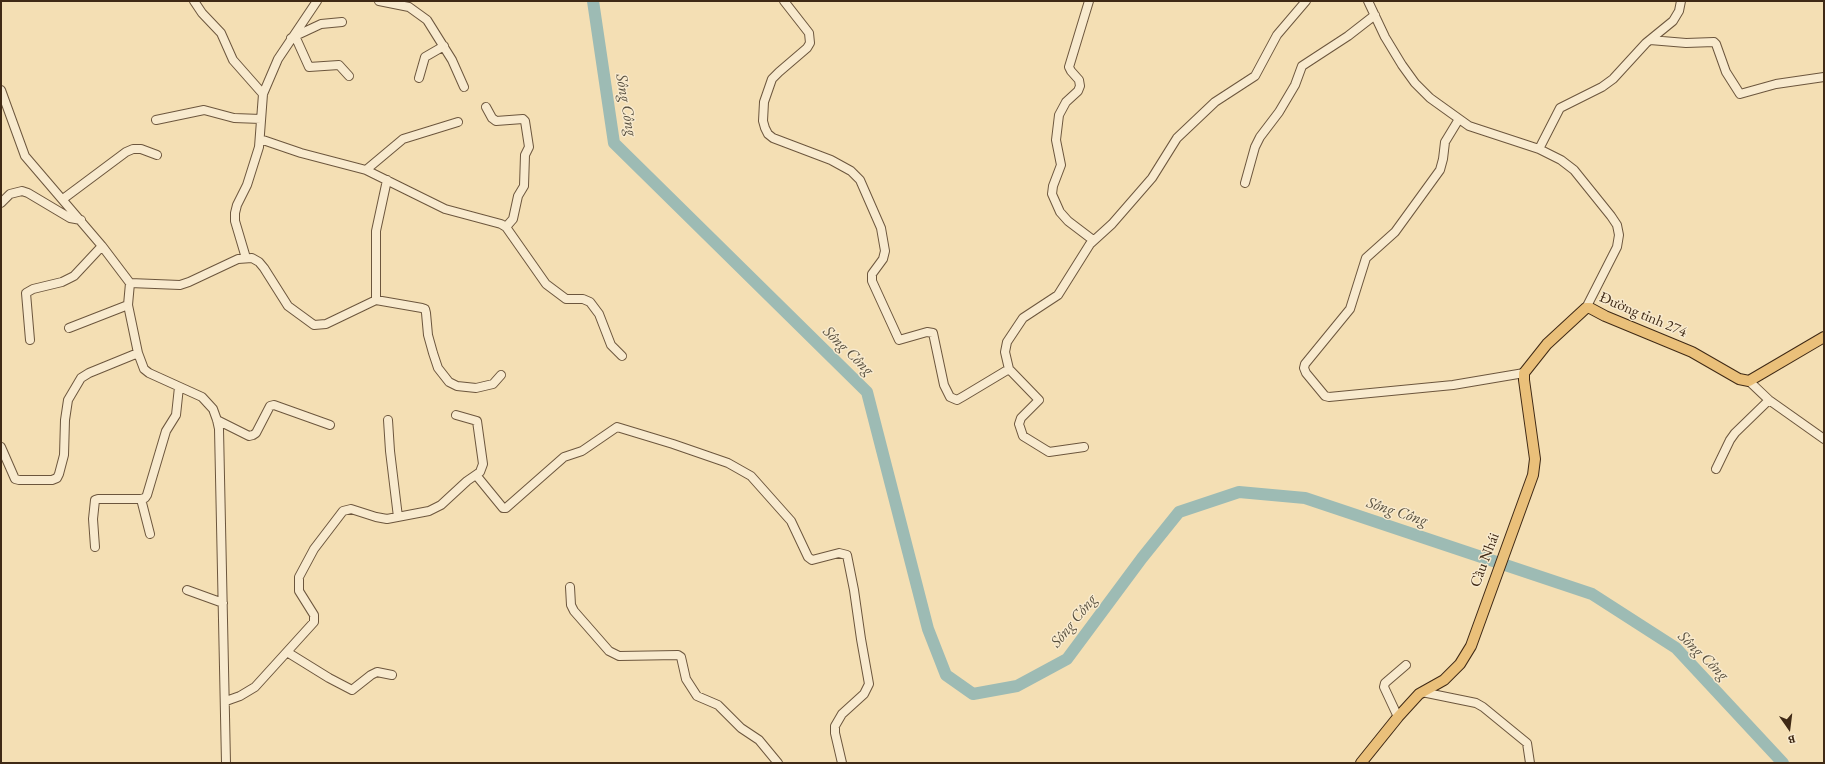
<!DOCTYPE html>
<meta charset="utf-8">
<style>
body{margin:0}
#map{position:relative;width:1825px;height:764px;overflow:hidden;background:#f4dfb4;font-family:"EB Garamond",serif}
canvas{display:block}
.frame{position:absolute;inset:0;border:2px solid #3f2915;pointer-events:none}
.north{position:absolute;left:1769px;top:708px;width:40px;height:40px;-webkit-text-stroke:3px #f8eace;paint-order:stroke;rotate:166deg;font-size:11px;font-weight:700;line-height:16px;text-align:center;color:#3f2915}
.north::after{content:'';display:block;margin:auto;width:14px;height:18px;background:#3f2915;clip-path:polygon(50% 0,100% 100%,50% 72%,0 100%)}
</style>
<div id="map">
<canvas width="1825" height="764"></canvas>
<div class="frame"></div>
<div class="north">B</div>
</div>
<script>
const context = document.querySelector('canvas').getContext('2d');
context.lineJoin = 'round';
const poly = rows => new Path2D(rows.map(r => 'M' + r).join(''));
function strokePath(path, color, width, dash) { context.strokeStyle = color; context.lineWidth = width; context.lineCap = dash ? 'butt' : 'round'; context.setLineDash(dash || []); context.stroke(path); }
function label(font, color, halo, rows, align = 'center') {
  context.font = font + ' "EB Garamond",serif'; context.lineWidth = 3; context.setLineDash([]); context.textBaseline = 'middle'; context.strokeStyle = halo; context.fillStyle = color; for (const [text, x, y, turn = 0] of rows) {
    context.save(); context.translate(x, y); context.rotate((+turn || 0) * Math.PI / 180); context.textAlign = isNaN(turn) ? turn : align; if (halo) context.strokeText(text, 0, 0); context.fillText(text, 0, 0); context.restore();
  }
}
strokePath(poly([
 [593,1,614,143,867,392,928,629,946,675,973,694,1017,686,1067,659,1142,558,1179,512,1239,492,1305,498,1592,594,1676,648,1783,763]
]), '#9dbbb4', 12);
const minor = poly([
 [194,1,202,13,221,33,233,60,263,94],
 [379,1,409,7,427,20,452,60,464,87],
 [784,1,809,33,810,43,807,48,779,72,772,79,764,102,763,121,765,128,768,134,773,138,831,160,851,171,860,180,881,228,885,251,883,259,872,274,872,281,899,340,927,332,933,333,944,385,950,397,957,400,964,396,1009,369],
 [1089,1,1069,67,1071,71,1079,80,1080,86,1078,91,1066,102,1059,115,1056,140,1061,165,1053,186,1052,194,1060,212,1068,221,1093,240],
 [1368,1,1385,37,1402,65,1415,83,1430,98,1469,126,1539,149,1561,160,1574,170,1611,216,1617,225,1619,235,1617,247,1586,308],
 [295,36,309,67,339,65,349,76],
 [291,38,321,24,342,22],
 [1650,40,1686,43,1714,42,1716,44,1726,72,1740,94,1776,84,1824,77],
 [419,78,425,57,444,46],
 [1,90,25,156,102,246,130,283,128,305,138,353,144,369,149,373,202,397,213,409,217,420,219,429,226,763],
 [486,107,492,118,496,121,523,119,525,121,529,147,525,155,524,186,518,196,513,219,506,227],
 [1459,119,1445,142,1443,159,1440,170,1395,232,1366,258,1350,309,1305,364,1304,368,1306,373,1325,396,1329,397,1453,385,1524,373],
 [156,120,204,110,234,118,261,119],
 [260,139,301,153,366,170,445,209,501,224,506,227,546,284,566,299,583,299,590,302,599,314,611,345,622,356],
 [1539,149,1560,108,1602,87,1613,79,1646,43,1673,21,1679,11,1681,1],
 [366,170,403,139,458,122],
 [1245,183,1255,147,1260,137,1279,112,1295,85,1302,66,1348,36,1375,15],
 [63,199,126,152,133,149,141,149,157,155],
 [1,203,10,194,22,191,28,193,70,218,81,220],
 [246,258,235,221,235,213,237,205,247,185,259,147,263,94,278,59,317,1],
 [130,283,180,285,189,282,238,259,252,258,259,262,264,268,288,306,314,325,326,324,376,300,422,308,425,309,426,313,428,335,433,353,438,368,449,382,457,386,476,388,493,384,501,375],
 [376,300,376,231,387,180],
 [69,328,128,305],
 [30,340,26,293,33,289,62,282,74,276,102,246],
 [1749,381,1769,400,1824,439],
 [217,420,249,436,253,435,256,433,270,406,274,405,330,425],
 [388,420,390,451,398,517],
 [1,447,15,479,19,480,52,480,57,478,59,474,64,455,65,420,68,400,81,378,89,373,138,353],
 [1084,447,1049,452,1023,436,1019,424,1021,418,1039,400,1009,369,1005,352,1007,342,1023,318,1058,295,1090,244,1112,224,1152,178,1177,138,1215,102,1255,76,1277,35,1306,1],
 [1716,469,1730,440,1735,433,1769,400],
 [476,475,503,508,506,508,564,457,582,451,617,427,673,444,728,463,751,476,791,521,808,557,812,560,839,553,847,555,854,590,861,639,869,684,864,694,842,714,835,726,835,733,842,763],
 [141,499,150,534],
 [95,547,93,519,95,500,98,499,141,499,145,498,147,495,166,431,176,415,179,387],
 [570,587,571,605,574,611,609,651,619,656,678,655,681,657,686,679,697,696,718,705,741,728,759,740,778,763],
 [187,590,223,603],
 [287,652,329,678,352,690,371,675,377,672,392,675],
 [1422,692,1476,703,1483,707,1527,743,1530,763],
 [226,701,240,696,255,687,314,622,314,615,299,591,299,577,314,549,343,511,351,509,376,517,387,519,429,511,441,505,467,481,480,472,483,464,477,421,456,415],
 [1398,717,1384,687,1385,683,1406,665]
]);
const major = poly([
 [1361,763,1398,717,1419,694,1444,680,1460,664,1471,646,1533,475,1535,459,1524,380,1524,373,1547,344,1586,308,1590,308,1605,316,1692,352,1739,379,1749,381,1824,337]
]);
strokePath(minor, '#6c563d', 10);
strokePath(major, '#3f2915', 12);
strokePath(minor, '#f8eace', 8);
strokePath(major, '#eac07a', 10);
label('15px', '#3f2915', '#f8eace', [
 ["Đường tỉnh 274",1643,315,23],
 ["Cầu Nhái",1485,560,-69]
]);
label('italic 16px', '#564e3d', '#f8eace', [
 ["Sông Công",626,105,80],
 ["Sông Công",848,351,44],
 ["Sông Công",1397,512,18],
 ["Sông Công",1074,621,-51],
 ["Sông Công",1703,656,44]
]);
</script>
